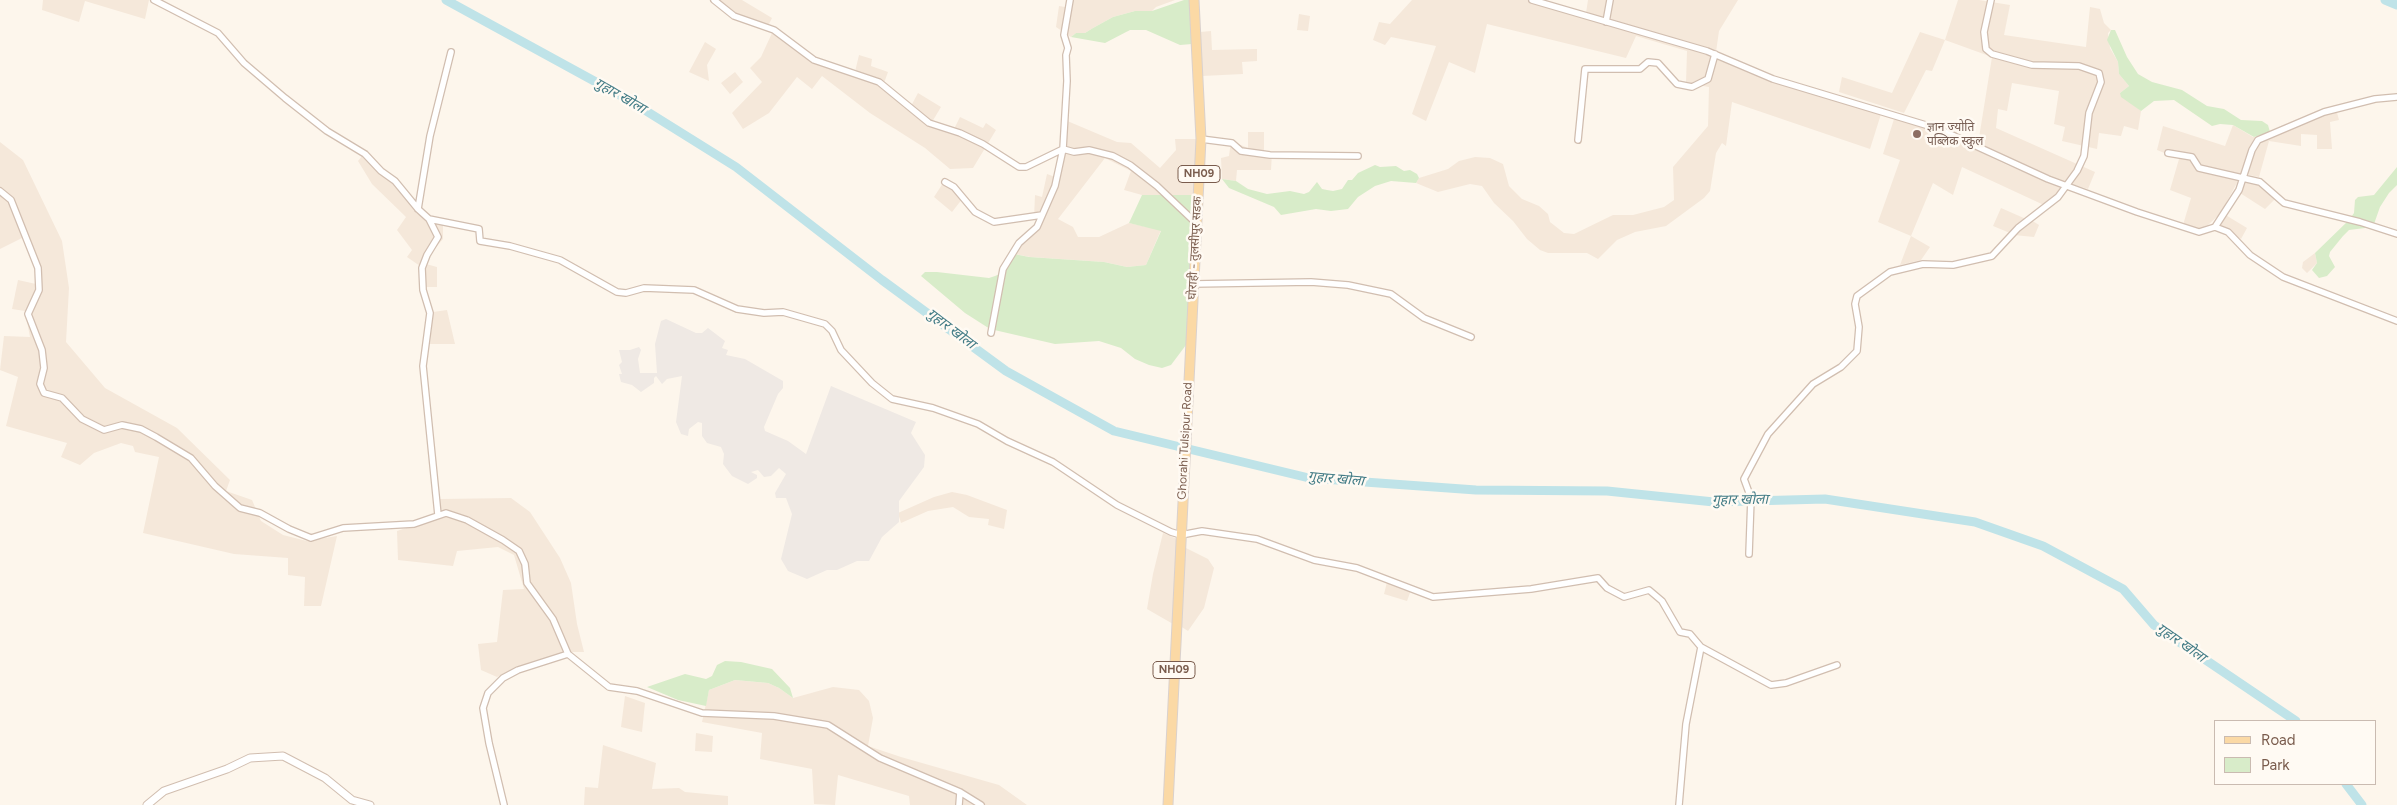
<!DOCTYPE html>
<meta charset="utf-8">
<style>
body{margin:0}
#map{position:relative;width:2397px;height:805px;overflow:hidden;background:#fdf6ec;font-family:Figtree,sans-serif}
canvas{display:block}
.legend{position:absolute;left:2214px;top:720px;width:162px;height:65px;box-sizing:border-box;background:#fffaf3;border:1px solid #cabbb1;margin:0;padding:6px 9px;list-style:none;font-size:15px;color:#7a5c4d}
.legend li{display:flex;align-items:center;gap:10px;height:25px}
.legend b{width:25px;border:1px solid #cabbb1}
</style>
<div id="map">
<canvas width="2397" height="805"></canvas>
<ul class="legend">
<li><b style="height:6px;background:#fbd9a5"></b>Road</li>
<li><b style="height:14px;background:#d8ecc9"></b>Park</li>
</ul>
</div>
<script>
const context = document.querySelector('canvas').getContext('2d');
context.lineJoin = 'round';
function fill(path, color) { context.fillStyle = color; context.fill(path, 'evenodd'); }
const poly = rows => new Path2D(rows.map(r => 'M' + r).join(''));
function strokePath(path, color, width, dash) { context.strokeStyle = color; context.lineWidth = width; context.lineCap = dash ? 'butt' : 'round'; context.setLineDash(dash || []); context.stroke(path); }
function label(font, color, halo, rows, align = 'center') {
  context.font = font + ' Figtree,"Noto Sans Devanagari",sans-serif'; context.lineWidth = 5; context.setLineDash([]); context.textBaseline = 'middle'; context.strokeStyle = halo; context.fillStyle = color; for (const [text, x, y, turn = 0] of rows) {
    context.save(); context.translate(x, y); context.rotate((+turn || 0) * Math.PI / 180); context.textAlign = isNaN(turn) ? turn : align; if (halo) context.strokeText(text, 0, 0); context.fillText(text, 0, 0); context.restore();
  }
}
fill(poly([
 [43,0,149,0,145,19,85,1,79,22,42,10],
 [717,0,742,0,772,18,768,26,735,14],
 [1068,0,1175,0,1156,7,1152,11,1135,11,1113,17,1093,28,1085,33,1076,33,1071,37,1056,27,1059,6,1065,7],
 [1412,0,1544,0,1586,13,1588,0,1738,0,1719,31,1715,59,1881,114,1870,149,1732,102,1726,146,1722,143,1716,153,1710,191,1704,198,1666,226,1635,232,1617,240,1598,259,1587,253,1548,253,1540,250,1527,239,1513,221,1494,203,1482,186,1470,184,1438,192,1416,183,1419,178,1448,169,1459,161,1475,157,1490,158,1503,164,1509,186,1522,199,1539,206,1548,214,1550,222,1564,233,1574,234,1613,215,1633,215,1664,207,1674,200,1673,167,1708,126,1709,87,1686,83,1687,51,1636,36,1626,58,1487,24,1475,73,1449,62,1426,121,1412,114,1436,46,1391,37,1385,45,1373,40,1379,22,1390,24],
 [1958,0,1979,0,2010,5,2004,35,2086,47,2090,7,2100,9,2104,23,2111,30,2108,33,2110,48,2118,62,2119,74,2129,86,2120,93,2141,111,2138,130,2124,126,2121,136,2099,133,2097,149,2062,141,2065,127,2054,124,2059,91,2012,83,2007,111,1998,109,1996,128,2095,172,2088,189,2050,177,1978,144,1992,57,1945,40,1932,71,1926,70,1904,113,1839,92,1842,77,1892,93,1920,32,1945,40],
 [1299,14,1310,16,1308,31,1297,30],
 [1211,31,1212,50,1257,49,1257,61,1242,62,1243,74,1202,76,1200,32],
 [772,33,813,61,854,76,859,55,872,59,871,66,888,72,884,83,911,106,918,93,941,107,932,122,954,129,960,117,983,128,986,123,996,130,973,168,950,169,925,148,870,113,822,76,812,89,797,77,769,113,743,129,732,113,762,82,750,68,761,57],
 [705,42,716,49,707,65,709,81,689,72],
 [735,72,743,82,730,94,721,83],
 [2335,105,2339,120,2330,122,2332,149,2317,149,2317,135,2301,134,2301,146,2269,141,2259,177,2240,173,2238,181,2220,214,2208,225,2199,229,2183,225,2191,198,2170,190,2179,159,2157,150,2163,126,2225,146,2233,125,2253,137,2258,137],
 [1894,119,1929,128,2007,165,2060,187,2056,197,2046,206,1962,167,1953,195,1933,183,1911,236,1930,247,1921,260,1900,265,1911,236,1878,222,1900,160,1883,154],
 [1065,120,1117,142,1131,143,1160,168,1176,150,1175,139,1197,139,1194,195,1142,195,1124,190,1131,171,1105,158,1058,219,1073,227,1078,237,1099,237,1129,223,1161,230,1146,265,1127,267,1104,262,1030,257,1009,253,1016,242,1036,225,1039,217,1034,218,1035,195,1042,197,1047,174,1058,178],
 [1248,132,1264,132,1264,152,1272,153,1271,170,1237,170,1236,181,1222,179,1221,158,1229,156,1231,141,1248,148],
 [0,142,23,160,62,241,69,288,66,342,105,388,177,428,230,480,226,491,252,500,261,521,283,535,307,541,337,536,321,606,304,606,305,577,288,575,288,558,234,554,143,533,159,457,135,452,133,446,121,443,94,453,80,465,61,457,67,443,6,426,18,377,0,370,4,336,30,337,25,311,12,309,18,280,36,284,36,268,24,237,0,249],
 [367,150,384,169,397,178,408,194,430,216,443,223,443,239,431,253,426,264,437,267,437,287,420,287,420,266,407,257,412,250,397,230,406,217,372,184,358,161],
 [2244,180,2260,184,2275,199,2265,209,2240,193],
 [943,183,954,188,963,198,952,212,934,197],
 [2001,208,2026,219,2010,233,1993,226],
 [2224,214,2247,228,2241,239,2218,225],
 [2031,220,2039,225,2034,237,2014,235],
 [2315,253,2317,263,2307,273,2302,268,2303,262],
 [447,310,455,344,430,344,433,312],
 [952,492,967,495,1007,510,1004,529,988,525,989,519,969,517,953,507,928,511,901,523,898,513,934,497],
 [511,498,530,512,560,558,571,583,577,624,584,652,563,652,535,664,517,667,497,677,481,670,478,644,497,642,503,590,524,589,514,555,498,547,457,551,453,566,398,560,397,531,439,517,440,499],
 [1163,533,1177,539,1173,624,1147,609,1153,574],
 [1186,548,1208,559,1214,568,1204,608,1188,631,1180,626],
 [1387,582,1411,590,1407,601,1384,594],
 [735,680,768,683,779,688,793,698,833,687,859,690,869,701,873,718,868,746,901,757,999,785,1027,805,910,805,909,796,838,775,835,805,814,804,812,769,760,759,762,733,702,722,709,690],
 [625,696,645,703,642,732,621,727],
 [696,733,713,736,712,752,695,751],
 [603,745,656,763,652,789,679,788,685,792,728,796,728,805,584,805,585,787,598,788]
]), '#f5e8da');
fill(poly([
 [666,319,696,333,702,333,708,328,725,341,722,348,728,350,726,355,745,359,783,381,783,388,778,394,764,427,765,431,788,441,806,454,831,386,916,422,911,433,925,455,924,467,899,501,899,522,882,537,869,561,857,561,837,570,827,570,807,579,788,571,781,559,792,514,786,498,776,498,775,493,786,474,779,468,771,476,764,477,758,470,751,472,757,475,757,478,748,484,732,476,723,464,724,454,721,447,707,443,702,436,702,423,698,422,689,429,688,436,681,434,676,422,682,376,667,379,662,384,656,376,654,378,654,383,641,392,632,385,621,382,619,374,622,374,619,365,622,362,619,350,630,350,639,347,641,350,638,359,640,373,657,373,655,344,661,321]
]), '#efe9e4');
fill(poly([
 [1184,0,1189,0,1192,44,1180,45,1146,30,1130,30,1105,43,1071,37,1076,33,1085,33,1093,28,1113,17,1135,11,1152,11],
 [2111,30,2115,30,2127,57,2138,74,2152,82,2182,90,2207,106,2224,109,2241,120,2262,121,2268,125,2270,132,2254,137,2233,125,2220,124,2212,126,2174,100,2154,101,2141,111,2121,97,2120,93,2129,86,2119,74,2118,62,2107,40],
 [1375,165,1380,167,1396,166,1404,171,1410,170,1417,174,1419,178,1416,183,1391,181,1375,186,1358,197,1348,209,1331,211,1316,209,1281,215,1274,207,1229,188,1222,179,1236,181,1248,189,1267,194,1290,191,1304,194,1309,192,1317,182,1322,189,1327,190,1333,191,1342,189,1348,180,1352,180,1358,173],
 [2397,167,2397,185,2389,193,2380,207,2374,224,2365,228,2349,230,2343,236,2330,252,2329,256,2335,267,2327,276,2319,278,2312,270,2317,263,2315,253,2349,220,2354,213,2355,200,2358,197,2374,195],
 [1142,195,1194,195,1186,345,1171,365,1162,368,1149,365,1135,359,1121,348,1099,341,1055,344,990,329,965,313,921,276,925,272,937,272,989,278,995,276,1000,274,1009,253,1029,257,1104,262,1127,267,1146,265,1161,231,1129,223],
 [725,661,741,662,772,669,790,688,793,698,779,688,768,683,735,680,709,690,706,706,678,700,647,687,685,674,706,679,712,676,717,665]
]), '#d8ecc9');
strokePath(poly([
 [446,0,627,99,736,167,882,280,1006,371,1114,431,1309,478,1476,490,1607,491,1714,502,1825,499,1975,522,2043,546,2123,589,2154,625,2296,721],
 [2385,0,2397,5],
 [2346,784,2362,805]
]), '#bfe3e8', 9);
const minor = poly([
 [154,0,218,33,244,63,285,98,327,131,365,154,381,171,395,181,418,209,429,219,479,229,480,241,510,246,560,260,617,292,626,293,644,288,694,290,737,309,764,313,783,312,825,324,832,331,841,350,872,383,892,399,933,408,978,424,1007,441,1053,462,1117,505,1171,532,1181,535,1202,531,1257,539,1314,560,1357,568,1433,597,1531,589,1598,578,1607,588,1624,597,1649,590,1662,601,1680,632,1690,634,1701,647,1686,724,1679,805],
 [714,0,734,16,774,30,814,60,879,82,929,123,960,133,983,144,1019,167,1026,167,1063,149,1074,152,1089,150,1113,156,1130,165,1157,186,1196,223],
 [1532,0,1707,51,1773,79,1939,129,2048,179,2137,212,2199,232,2215,227,2239,190,2252,150,2258,140,2324,112,2375,99,2397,97],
 [1606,22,1610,0],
 [1201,139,1232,143,1241,151,1270,155,1358,156],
 [1578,140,1585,69,1640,69,1648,62,1658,63,1677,84,1692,87,1708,79,1715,54],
 [2168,153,2192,157,2199,168,2260,182,2284,203,2360,222,2397,234],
 [945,182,954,187,975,212,994,222,1042,215],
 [0,191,11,200,38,268,39,290,28,314,42,350,44,368,40,384,44,393,62,398,82,419,104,430,122,425,141,429,156,437,191,458,215,486,240,508,260,513,289,529,311,538,343,528,414,524,446,513,467,520,503,540,519,551,525,564,527,583,553,619,568,654,609,687,637,691,702,713,774,716,828,725,880,758,960,792,981,805],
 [418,209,430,136,451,52],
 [429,219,438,237,427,255,422,268,423,290,430,313,423,366,438,515],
 [2215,227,2228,232,2250,255,2283,277,2397,321],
 [1193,284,1311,282,1348,285,1391,294,1424,318,1471,337],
 [991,333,1003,269,1019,243,1037,227,1055,186,1063,149,1067,81,1066,55,1068,48,1064,35,1070,0],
 [1749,554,1751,498,1744,479,1768,434,1813,384,1841,367,1857,351,1859,327,1855,304,1857,296,1890,272,1923,264,1953,265,1992,256,2018,228,2058,197,2077,171,2084,156,2089,113,2101,82,2099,73,2079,66,2032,65,1992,54,1986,49,1984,32,1991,0],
 [1701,647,1771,685,1786,683,1837,665],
 [504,805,489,743,483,708,488,693,503,678,518,670,568,654],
 [959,805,960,792]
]);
const tertiary = poly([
 [147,805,164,791,227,769,250,758,283,756,325,778,352,800,370,805]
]);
const primary = poly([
 [1168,805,1201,139,1194,0]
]);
strokePath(minor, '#d1beb0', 8);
strokePath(tertiary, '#d1beb0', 9);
strokePath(primary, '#dad1cd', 11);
strokePath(minor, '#fff', 5.5);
strokePath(tertiary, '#fff', 7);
strokePath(primary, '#fbd9a5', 9);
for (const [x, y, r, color] of [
 [1917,134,5,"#8d6e63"]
]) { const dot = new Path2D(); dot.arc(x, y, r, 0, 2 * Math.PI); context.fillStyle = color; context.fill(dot); strokePath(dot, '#fffaf3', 2); }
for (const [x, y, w] of [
 [1199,174,42],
 [1174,670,42]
]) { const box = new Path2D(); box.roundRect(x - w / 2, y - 8.5, w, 17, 4); context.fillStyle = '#fffaf3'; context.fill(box); strokePath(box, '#7a5c4d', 1); }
label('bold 11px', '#7a5c4d', null, [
 ["NH09",1199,174],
 ["NH09",1174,670]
]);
label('12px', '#785e54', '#fffaf3', [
 ["ज्ञान ज्योति",1927,127],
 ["पब्लिक स्कुल",1927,141]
], 'left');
label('12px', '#7a5c4d', '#fffaf3', [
 ["घोराही - तुलसीपुर सडक",1195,248,-87],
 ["Ghorahi Tulsipur Road",1185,441,-87]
]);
label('italic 14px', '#437c86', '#fffaf3', [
 ["गुहार खोला",620,96,30],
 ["गुहार खोला",951,329,37],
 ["गुहार खोला",1336,479,5],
 ["गुहार खोला",1740,500,-1],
 ["गुहार खोला",2181,643,35]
]);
</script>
